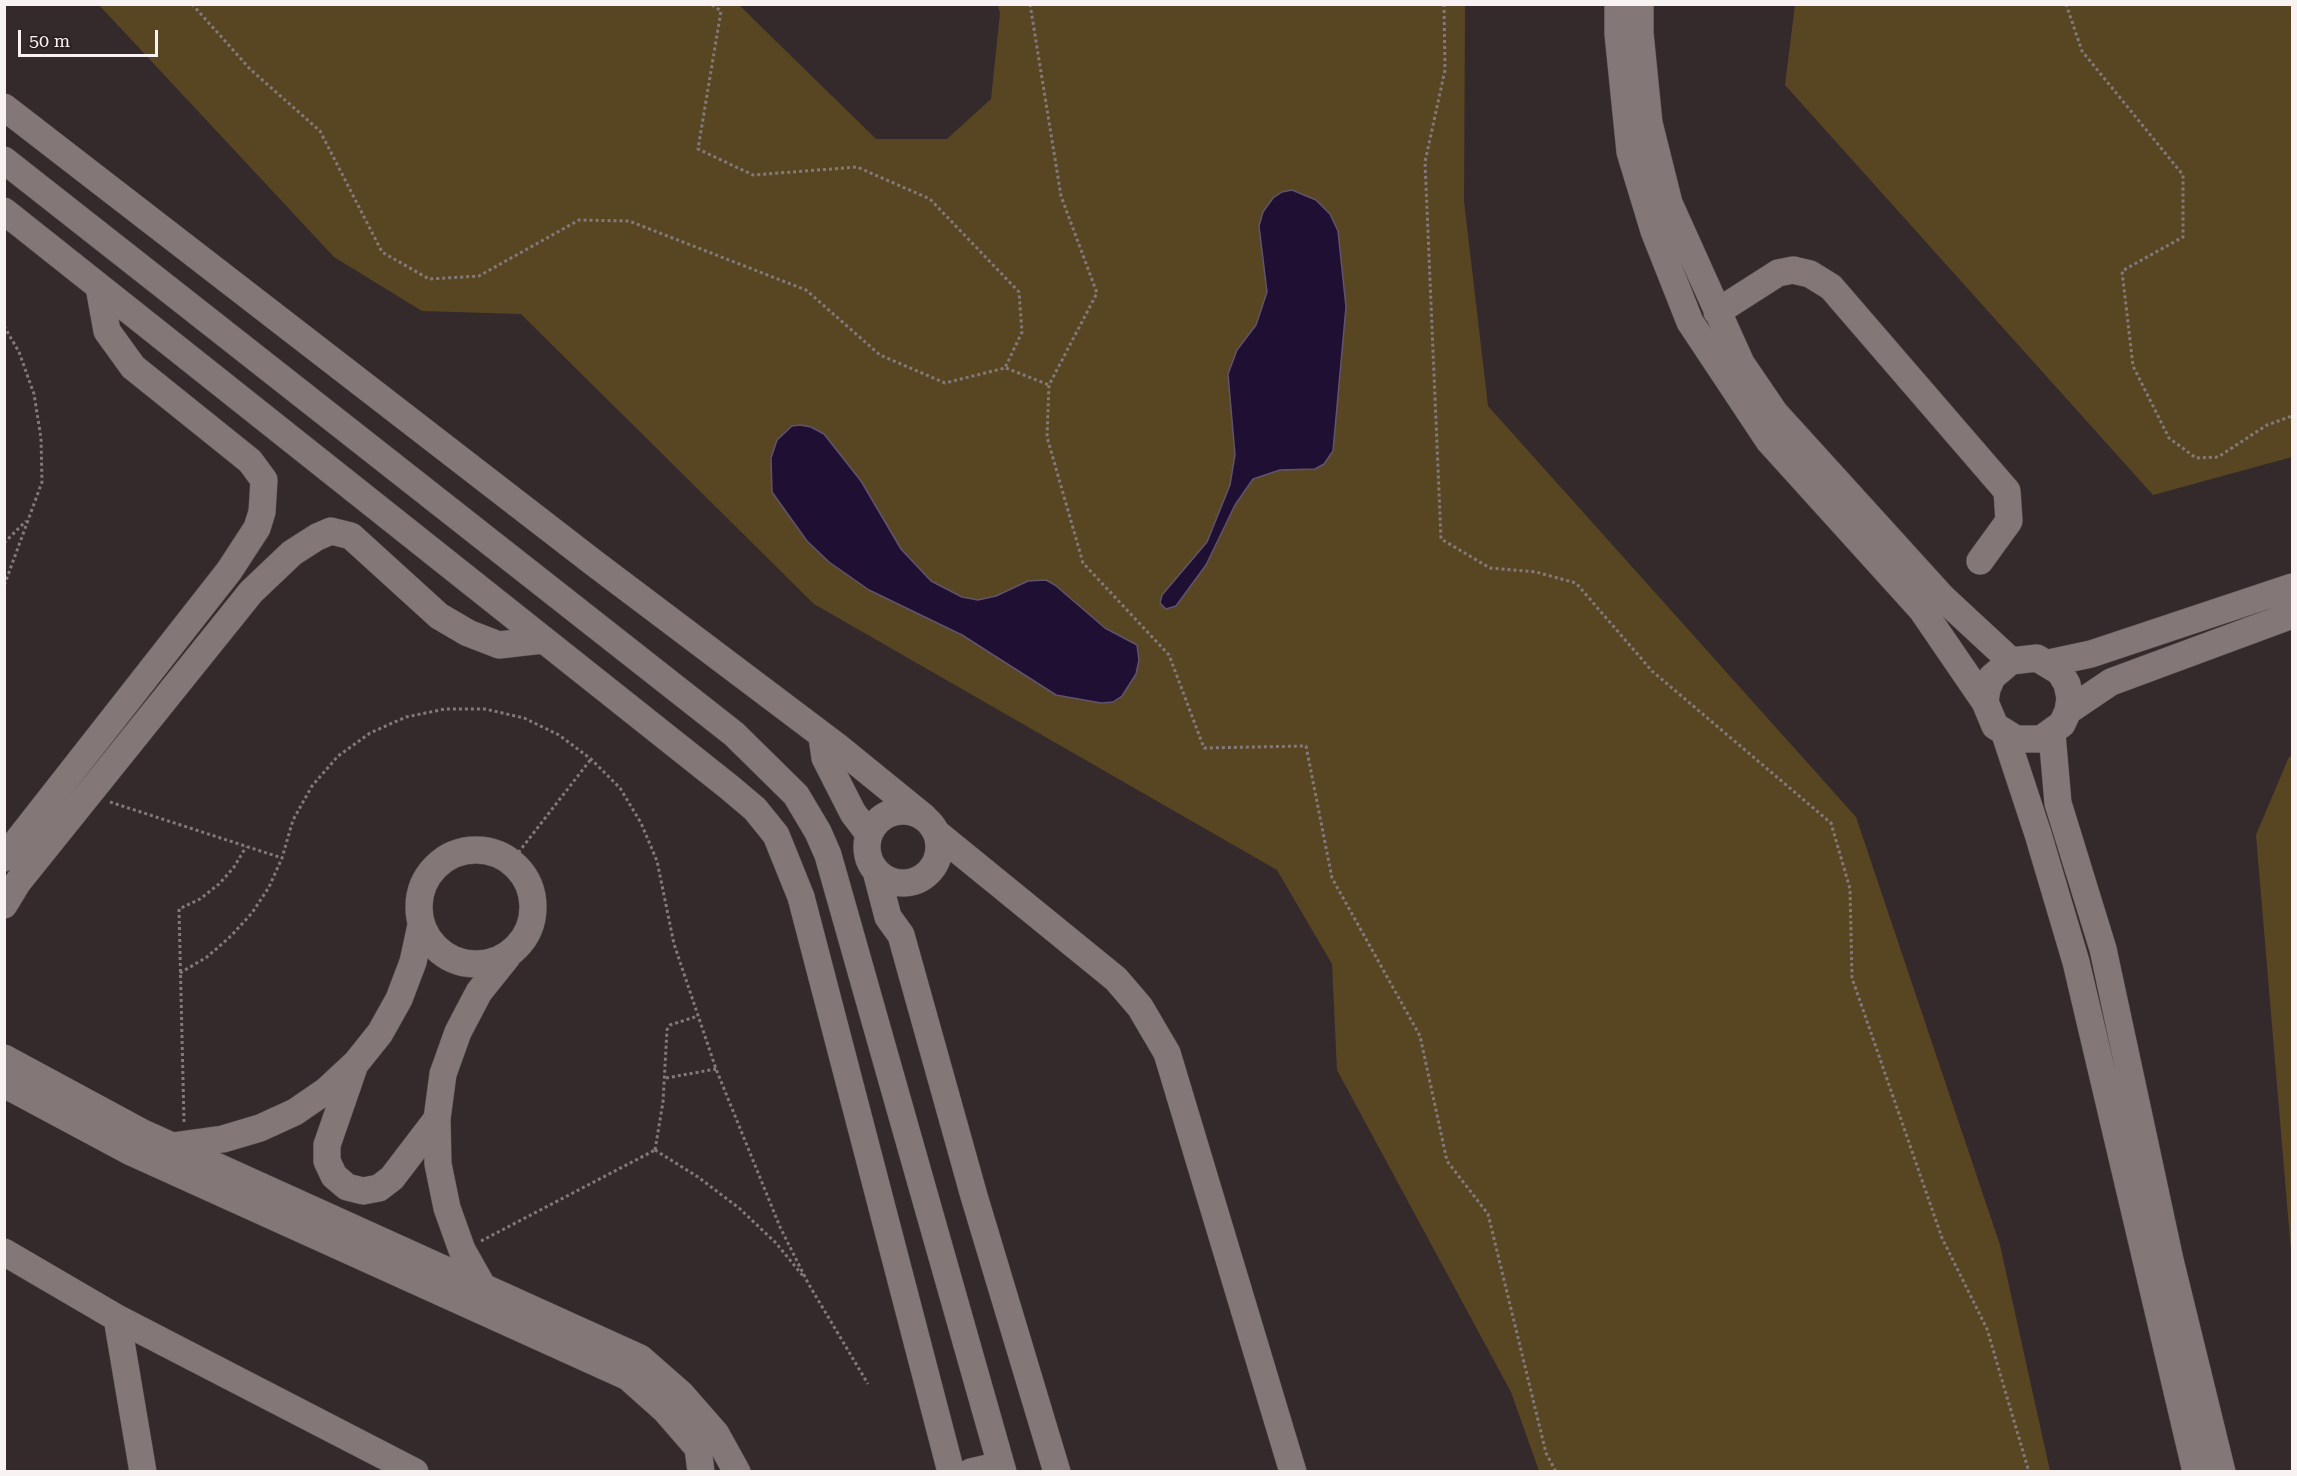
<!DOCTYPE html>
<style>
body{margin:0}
#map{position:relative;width:2297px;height:1476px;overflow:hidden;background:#352a2b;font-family:"Roboto Serif",serif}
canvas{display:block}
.frame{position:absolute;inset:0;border:6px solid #f9f2f2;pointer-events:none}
.scale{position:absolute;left:18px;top:30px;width:140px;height:27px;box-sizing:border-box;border:3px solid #f9f2f2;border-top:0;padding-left:8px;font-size:18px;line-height:21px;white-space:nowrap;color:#f9f2f2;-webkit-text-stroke:4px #2a2122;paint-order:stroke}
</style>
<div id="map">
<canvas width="2297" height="1476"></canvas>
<div class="frame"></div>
<div class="scale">50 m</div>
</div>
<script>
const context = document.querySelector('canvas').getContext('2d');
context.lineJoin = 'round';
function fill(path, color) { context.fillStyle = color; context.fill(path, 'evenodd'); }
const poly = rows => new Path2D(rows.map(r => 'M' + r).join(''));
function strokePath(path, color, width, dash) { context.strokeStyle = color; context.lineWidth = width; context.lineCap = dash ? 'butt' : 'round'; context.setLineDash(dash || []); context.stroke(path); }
fill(poly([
 [99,5,739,5,876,139,947,139,991,99,1000,13,998,5,1465,5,1464,201,1488,406,1856,817,2000,1245,2050,1471,1539,1471,1511,1392,1337,1070,1332,964,1277,870,814,604,521,314,422,311,334,257],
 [1795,5,2292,5,2292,457,2153,495,1785,85],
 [2292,756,2292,1263,2256,835,2289,757]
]), '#584623');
const water = poly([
 [1292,190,1316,200,1330,214,1338,231,1346,307,1333,451,1324,464,1315,469,1280,470,1253,479,1235,505,1206,565,1176,606,1166,609,1160,603,1162,595,1207,542,1230,485,1235,455,1228,374,1237,350,1256,325,1267,292,1259,226,1263,212,1273,198,1282,192,1292,190],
 [800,425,811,427,824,434,861,481,901,549,931,581,962,597,978,600,996,596,1028,581,1046,580,1055,585,1105,628,1137,645,1139,660,1136,674,1122,696,1113,702,1101,703,1056,695,962,635,869,590,829,562,807,541,772,492,771,458,777,440,792,426,800,425]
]);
fill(water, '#1f0f32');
strokePath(water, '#60536c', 1.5);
const minor = poly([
 [1618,4,1618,34,1630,152,1654,231,1690,322,1769,441,1922,610,1985,702],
 [1640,4,1640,33,1649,123,1669,203,1741,363,1775,413,1943,598,2011,661],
 [4,107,594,563,838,747,924,817],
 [4,160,734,734,796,795,818,832,828,855,1003,1472],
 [4,211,729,787,755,809,776,835,801,897,951,1472],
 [1717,312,1778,273,1793,270,1810,274,1831,287,2007,491,2009,521,1980,561],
 [2049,663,2091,654,2292,587],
 [2068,711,2070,698,2067,684,2060,672,2037,658,2011,661,1992,677,1987,689,1985,702,1995,726,2016,739,2041,739,2062,724,2068,711,2111,682,2292,615],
 [2005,734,2038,834,2076,962,2196,1472],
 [2052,734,2058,803,2103,949,2170,1260,2222,1472],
 [822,737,825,758,853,813,869,834],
 '867 847a36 36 0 1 1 72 0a36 36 0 1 1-72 0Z',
 [938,834,1116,979,1140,1007,1167,1053,1293,1472],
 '419 907a57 57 0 1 1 114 0a57 57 0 1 1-114 0Z',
 [4,858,229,571,257,528,262,512,264,480,250,461,133,367,107,331,99,287],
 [876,871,888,917,901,935,974,1196,1057,1472],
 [4,905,18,882,251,592,292,553,317,537,331,531,351,536,439,616,468,633,499,645,543,640],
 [4,1058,141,1132,640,1358,681,1394,716,1434,737,1472],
 [354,1067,327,1145,327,1161,334,1176,347,1187,363,1191,379,1188,392,1178,437,1119],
 [4,1084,131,1152,628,1377,665,1410,698,1448,701,1472],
 [172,1146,223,1139,260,1128,295,1112,327,1090,356,1063,380,1033,399,999,413,962,421,925],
 [4,1252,117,1318,415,1472],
 [484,1289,462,1250,447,1208,438,1164,437,1119,443,1074,458,1032,479,992,507,957],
 [117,1318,143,1472],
 [971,1472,1001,1465]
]);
strokePath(minor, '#514949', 28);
strokePath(poly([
 [192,4,250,69,320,131,382,252,429,279,479,276,579,220,629,221,806,290,880,355,945,383,1005,368,1022,332,1019,292,930,199,857,167,753,175,698,149,721,11,711,4],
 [1030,4,1061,196,1097,293,1049,385,1047,437,1083,563,1169,655,1204,748,1306,746,1332,878,1420,1036,1447,1161,1488,1214,1546,1453,1556,1472],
 [1444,4,1445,70,1425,162,1441,539,1490,568,1536,572,1576,583,1652,671,1831,823,1850,889,1852,978,1942,1238,1987,1329,2029,1472],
 [2066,4,2082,51,2183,175,2183,237,2122,271,2133,366,2169,438,2196,458,2218,457,2267,425,2292,416],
 [4,326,19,352,34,394,41,438,42,482,4,586],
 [1006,368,1049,385],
 [4,543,26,521],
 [110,802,282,858],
 [511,862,591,759],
 [180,973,207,957,231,936,252,913,269,887,282,858,293,820,312,786,338,756,370,733,406,717,445,709,485,709,524,718,559,735,591,759,620,788,641,823,657,861,674,944,716,1069,780,1227,808,1283,868,1384],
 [666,1078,716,1069],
 [184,1122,179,909,200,899,219,884,234,867,246,847],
 [655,1150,698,1177,739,1208,776,1243,803,1276],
 [655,1150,663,1102,667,1030,670,1025,698,1016],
 [481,1241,655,1150]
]), '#83797a', 3, [3, 3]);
strokePath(minor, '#837778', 27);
</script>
